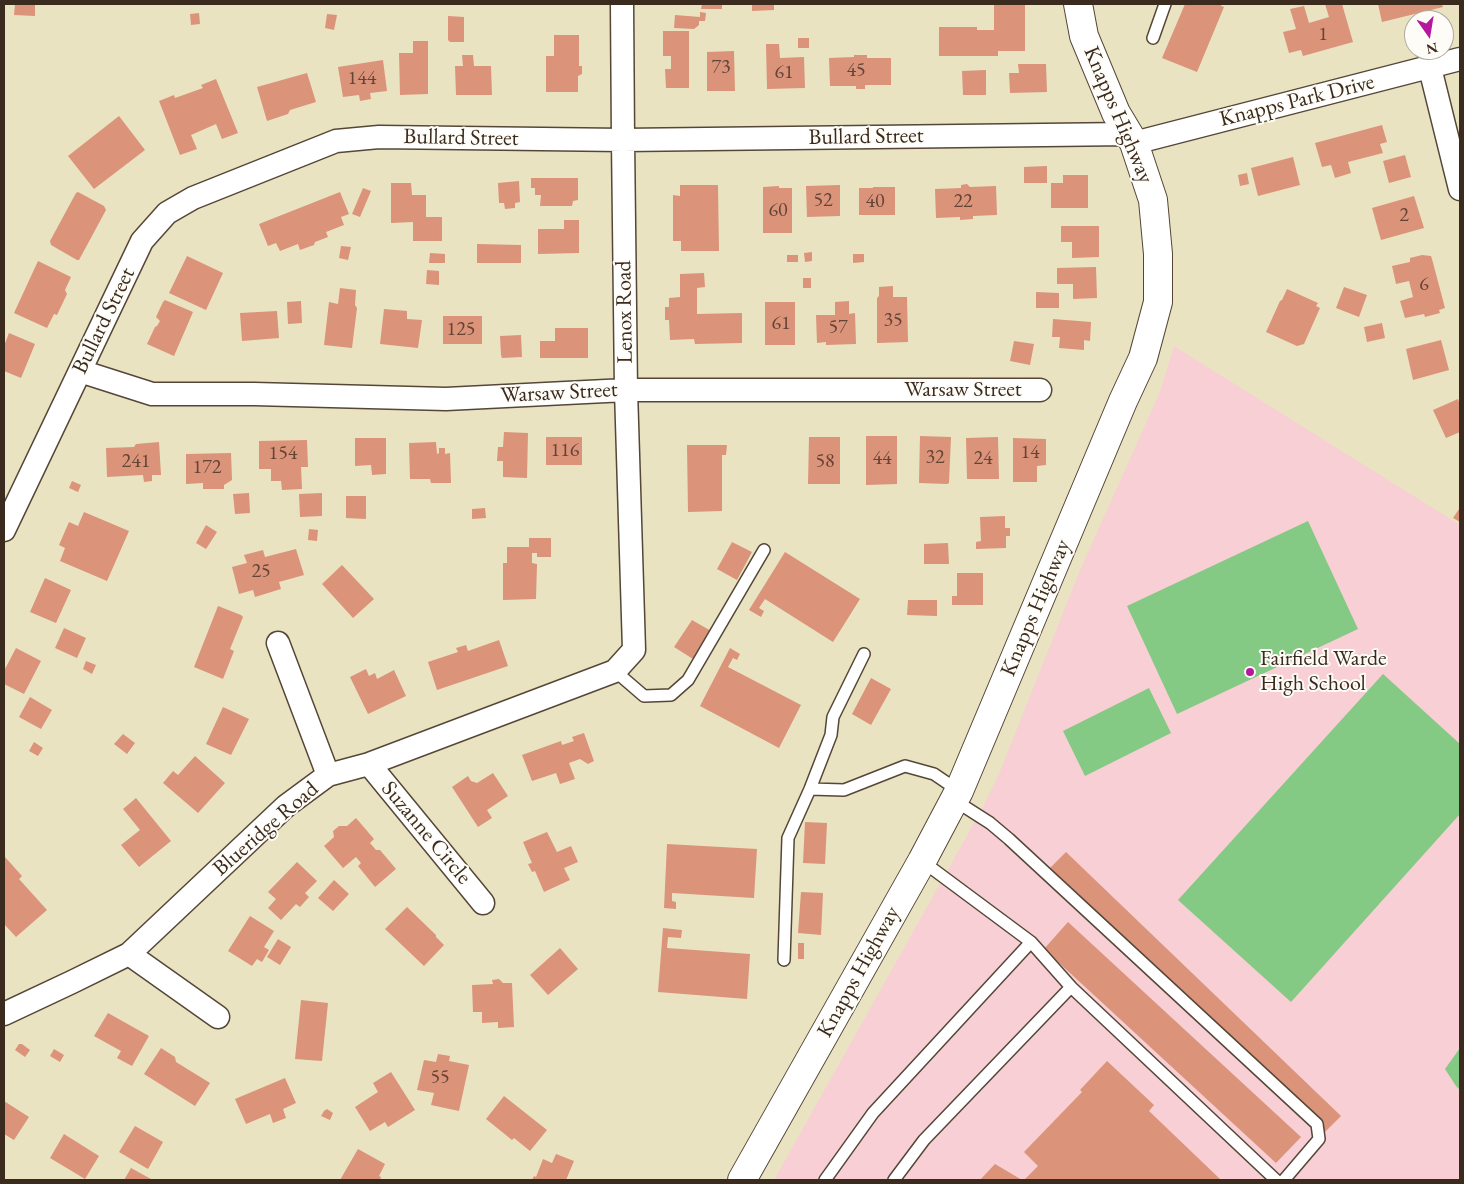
<!DOCTYPE html>
<style>
body{margin:0}
#map{position:relative;width:1464px;height:1184px;overflow:hidden;background:#e9e3c2;font-family:"EB Garamond",serif}
canvas{display:block}
.frame{position:absolute;inset:0;border:5px solid #3b2a1e;pointer-events:none}
.north{position:absolute;left:1404px;top:10px;width:50px;height:50px;box-sizing:border-box;background:#fdfcf7;border:1px solid #afa8a0;border-radius:50%;rotate:167deg;font-size:14px;font-weight:700;line-height:20px;text-align:center;color:#3b2a1e}
.north::after{content:'';display:block;margin:auto;width:18px;height:22px;background:#b5179e;clip-path:polygon(50% 0,100% 100%,50% 72%,0 100%)}
</style>
<div id="map">
<canvas width="1464" height="1184"></canvas>
<div class="frame"></div>
<div class="north">N</div>
</div>
<script>
const context = document.querySelector('canvas').getContext('2d');
context.lineJoin = 'round';
function fill(path, color) { context.fillStyle = color; context.fill(path, 'evenodd'); }
const poly = rows => new Path2D(rows.map(r => 'M' + r).join(''));
function strokePath(path, color, width, dash) { context.strokeStyle = color; context.lineWidth = width; context.lineCap = dash ? 'butt' : 'round'; context.setLineDash(dash || []); context.stroke(path); }
function label(font, color, halo, rows, align = 'center') {
  context.font = font + ' "EB Garamond",serif'; context.lineWidth = 4; context.setLineDash([]); context.textBaseline = 'middle'; context.strokeStyle = halo; context.fillStyle = color; for (const [text, x, y, turn = 0] of rows) {
    context.save(); context.translate(x, y); context.rotate((+turn || 0) * Math.PI / 180); context.textAlign = isNaN(turn) ? turn : align; if (halo) context.strokeText(text, 0, 0); context.fillText(text, 0, 0); context.restore();
  }
}
fill(poly([
 [1174,346,1460,525,1460,1180,774,1180,983,807,999,774,1080,570,1160,392]
]), '#f7cfd4');
fill(poly([
 [1308,521,1358,629,1177,714,1127,606],
 [1383,674,1460,744,1460,814,1291,1002,1178,900],
 [1149,688,1171,733,1085,776,1063,731],
 [1460,1048,1460,1090,1456,1086,1445,1069]
]), '#84c984');
fill(poly([
 [15,4,35,4,35,16,14,15],
 [702,4,722,4,722,9,701,9],
 [752,4,774,4,774,10,752,11],
 [994,4,1025,4,1025,51,998,51,998,56,939,56,939,27,977,27,977,30,994,30],
 [1185,4,1222,4,1221,6,1224,7,1197,72,1162,58],
 [1325,4,1342,4,1353,42,1303,56,1301,50,1289,53,1283,32,1296,29,1290,9,1304,6,1309,23,1329,17],
 [1378,4,1442,4,1443,7,1382,22],
 [700,12,706,13,705,21,699,21,699,25,694,29,674,28,675,15,700,17],
 [199,13,200,24,191,25,190,14],
 [327,14,337,15,334,30,325,28],
 [448,16,464,17,464,42,450,42,448,40],
 [663,31,689,31,689,88,666,88,665,69,671,69,671,56,663,56],
 [554,35,579,35,579,66,582,66,582,74,578,76,578,92,546,92,546,56,554,56],
 [798,38,809,38,809,48,798,48],
 [413,41,428,41,428,94,400,95,399,53,413,53],
 [766,44,779,44,780,58,804,57,805,88,767,89],
 [734,51,735,91,707,91,707,52],
 [462,55,473,55,474,66,491,66,492,95,456,95,455,66,463,66],
 [854,55,867,55,867,58,891,58,891,85,865,85,865,89,856,89,856,86,830,86,829,58,854,57],
 [383,60,387,91,370,93,371,99,360,101,359,95,343,97,338,67],
 [1018,64,1046,64,1047,92,1010,93,1009,73,1019,73],
 [986,70,986,95,963,95,962,71],
 [307,73,316,102,290,110,288,114,267,121,257,87],
 [216,79,238,133,222,139,216,124,191,135,197,149,180,155,159,101,174,95,175,98,203,88,201,85],
 [119,116,145,150,94,189,68,156],
 [1382,125,1387,142,1380,144,1383,153,1348,162,1351,173,1335,178,1331,165,1322,167,1315,143],
 [1405,155,1411,177,1389,183,1383,161],
 [1293,157,1300,185,1258,196,1251,168],
 [1047,166,1047,183,1024,183,1024,167],
 [1247,173,1249,184,1240,186,1238,175],
 [1063,175,1088,175,1088,208,1051,208,1051,183,1063,183],
 [531,178,578,178,578,200,573,201,572,206,540,206,541,195,535,195,535,188,531,188],
 [519,181,520,202,515,203,515,208,505,209,504,203,499,203,498,183],
 [391,183,411,183,412,195,426,195,426,217,442,217,442,241,413,241,413,222,391,223],
 [967,184,970,187,996,186,997,215,973,216,973,219,960,220,960,217,936,218,935,189,961,188,961,185],
 [680,185,718,185,719,251,681,251,681,241,673,241,673,195,680,196],
 [840,185,840,216,807,217,806,186],
 [779,186,779,188,792,188,792,233,763,233,763,187],
 [873,187,895,187,895,215,859,215,859,188,873,188],
 [363,188,371,191,360,217,352,214],
 [78,192,104,206,106,210,79,260,77,260,51,245,50,241,76,193],
 [340,192,349,214,341,217,344,225,326,232,328,237,315,242,314,245,300,250,298,244,280,251,276,243,268,246,259,224],
 [1414,196,1424,228,1381,240,1372,208],
 [564,220,579,220,579,253,538,254,538,229,564,229],
 [1061,226,1099,226,1099,257,1072,258,1072,242,1061,242],
 [477,244,521,245,521,263,477,263],
 [341,246,351,247,348,260,339,258],
 [812,252,812,261,805,262,804,253],
 [430,253,445,254,445,263,429,263],
 [853,254,864,254,864,262,853,263],
 [787,255,798,255,798,262,787,262],
 [1422,255,1431,256,1432,259,1445,308,1439,310,1440,313,1425,317,1424,314,1405,318,1400,301,1413,297,1409,281,1396,284,1392,266,1410,262,1410,258],
 [187,256,223,273,206,310,169,293],
 [38,261,71,277,65,290,67,294,57,315,54,314,47,328,14,313],
 [1096,267,1097,298,1073,299,1073,284,1057,284,1057,268],
 [427,270,439,271,439,285,426,284],
 [704,273,705,287,697,288,697,314,742,313,742,343,695,344,694,339,670,340,669,320,665,320,665,307,669,307,669,298,680,297,680,274],
 [803,278,811,278,811,288,803,288],
 [893,286,893,297,907,297,908,342,877,343,877,298,879,296,879,287],
 [1344,287,1367,295,1359,317,1336,308],
 [340,288,356,290,355,305,357,308,352,348,324,345,329,302,338,304],
 [1287,289,1318,303,1316,306,1320,308,1304,344,1297,346,1266,332,1280,301,1282,300],
 [1036,292,1059,293,1059,308,1036,308],
 [165,300,193,312,174,356,147,344,155,327,157,326,160,321,156,317,163,302],
 [301,301,302,323,288,324,287,302],
 [849,301,849,314,855,313,856,344,826,345,826,342,817,343,816,315,835,315,835,302],
 [765,302,795,302,795,345,765,345],
 [384,309,407,311,407,319,422,320,418,348,380,344],
 [277,311,279,338,242,341,240,313],
 [443,316,482,316,482,344,443,344],
 [1053,319,1091,322,1090,341,1084,340,1084,350,1059,348,1060,337,1052,337],
 [1382,323,1385,338,1367,342,1364,327],
 [555,328,588,328,588,358,540,358,540,341,555,341],
 [9,333,35,344,21,378,4,371,4,346],
 [521,335,522,357,502,358,501,355,500,336],
 [1441,340,1449,370,1413,380,1406,349],
 [1014,341,1034,344,1030,365,1010,361],
 [1458,399,1460,405,1460,432,1446,438,1433,410],
 [504,432,528,433,527,478,503,477,503,461,497,461,498,447,503,447],
 [866,436,897,436,897,484,866,485],
 [920,436,951,437,949,483,947,484,919,483],
 [546,437,582,437,582,465,546,465],
 [809,437,840,437,840,484,808,484],
 [998,437,999,479,967,479,966,438],
 [355,438,386,438,386,474,372,475,371,465,355,466],
 [1013,438,1046,439,1046,465,1037,466,1037,482,1013,482],
 [307,440,308,467,301,467,302,489,282,490,281,481,271,481,271,469,259,469,259,441],
 [159,442,161,475,152,475,152,481,144,482,143,475,107,477,106,448,134,447,136,444],
 [436,442,437,454,439,453,439,448,445,448,445,454,450,453,451,483,431,483,430,479,410,479,409,443],
 [687,445,727,445,726,455,722,455,722,511,688,512],
 [231,453,232,480,224,485,224,489,203,489,203,483,186,484,186,454],
 [72,481,81,485,78,492,69,488],
 [249,493,250,513,235,514,233,494],
 [322,493,322,516,300,517,299,494],
 [346,496,366,496,366,519,346,518],
 [485,508,486,518,472,519,472,509],
 [1459,509,1460,510,1460,522,1453,518],
 [84,512,129,531,107,581,60,561,65,548,59,545,69,522,78,526],
 [1005,516,1005,528,1010,528,1010,536,1006,536,1006,548,976,549,976,542,981,541,980,517],
 [206,525,217,532,206,549,196,543],
 [309,529,318,530,317,541,308,540],
 [529,538,551,538,551,557,537,557,537,553,532,553,532,563,537,564,536,599,503,600,503,563,507,563,507,547,529,547],
 [732,542,752,552,737,580,717,569],
 [948,543,949,564,924,564,924,544],
 [296,549,304,575,279,582,281,589,255,597,253,590,239,594,232,567,247,563,244,555,263,550,265,557],
 [785,552,860,599,833,642,765,599,759,608,764,611,761,617,749,610],
 [342,565,374,599,353,618,322,584],
 [957,573,983,573,983,605,952,605,952,596,957,596],
 [45,578,71,590,56,623,30,612],
 [908,600,937,600,937,616,907,615],
 [218,606,241,615,243,617,230,649,234,651,223,679,194,667],
 [692,620,711,631,693,659,674,647],
 [64,628,86,638,77,658,55,648],
 [499,640,508,666,437,690,428,662,458,652,456,648,466,645,468,651],
 [16,648,41,661,24,694,4,684,4,671],
 [730,648,740,654,737,660,733,658,728,667,801,705,779,748,700,706],
 [86,661,96,665,92,674,83,669],
 [366,669,369,676,375,673,377,679,394,670,406,696,368,714,350,677],
 [871,678,891,689,871,725,852,714],
 [30,697,52,710,41,729,19,717],
 [223,707,249,719,231,755,206,744],
 [584,733,594,761,588,764,580,759,569,763,575,779,560,784,556,773,532,781,522,755,561,741,562,745,574,741,572,737],
 [123,734,135,743,127,754,114,744],
 [34,742,43,748,38,756,29,751],
 [195,756,225,783,198,813,163,783,173,771,178,775],
 [493,773,508,796,487,810,492,818,478,827,452,787,468,776,471,781,477,783],
 [136,798,171,841,139,867,121,845,140,830,123,809],
 [356,818,374,839,370,843,376,850,380,850,396,869,375,887,358,866,361,863,356,857,343,868,324,846,334,837,333,831,339,826,347,826],
 [805,822,827,823,825,864,803,863],
 [547,832,557,852,571,846,578,862,564,868,570,880,544,892,535,871,532,872,528,864,532,863,523,842],
 [667,844,757,849,754,898,672,893,672,901,676,902,676,909,664,908],
 [1066,852,1341,1116,1325,1132,1050,868],
 [5,857,22,876,19,879,47,910,16,937,4,924,4,858],
 [297,862,317,881,305,893,309,897,300,907,296,904,281,920,268,908,276,899,268,892],
 [334,880,349,894,333,911,318,898],
 [801,892,823,893,821,935,798,933],
 [407,907,436,935,436,937,444,945,424,966,385,929],
 [250,916,274,931,264,947,269,950,262,962,257,959,252,966,228,951],
 [1068,922,1301,1137,1276,1163,1044,949],
 [663,928,682,930,681,938,668,937,667,948,750,954,747,999,658,992],
 [278,939,291,947,280,965,267,957],
 [798,943,804,943,804,959,798,959],
 [560,948,578,969,548,995,530,975],
 [499,979,503,983,512,983,514,1027,498,1028,498,1022,482,1023,482,1012,473,1012,472,985,493,984,492,980],
 [301,1000,328,1003,322,1061,295,1059],
 [108,1013,149,1036,132,1066,117,1058,121,1051,94,1036],
 [19,1044,22,1044,30,1050,25,1057,15,1050],
 [161,1048,175,1057,176,1062,210,1083,195,1106,144,1074],
 [54,1049,64,1055,60,1062,50,1056],
 [438,1054,450,1056,449,1061,469,1065,459,1111,431,1105,434,1093,417,1090,424,1060,436,1062],
 [1107,1061,1154,1105,1149,1111,1221,1180,1024,1180,1038,1166,1024,1152,1082,1092,1080,1090],
 [391,1072,415,1110,388,1127,385,1122,370,1131,355,1107,378,1092,373,1083],
 [285,1078,296,1103,283,1109,286,1118,273,1123,270,1114,246,1124,235,1099],
 [504,1096,547,1130,530,1151,514,1138,512,1140,486,1119],
 [4,1101,29,1117,14,1140,4,1134],
 [327,1109,333,1113,330,1120,321,1116,324,1111],
 [135,1126,163,1142,148,1169,119,1152],
 [64,1134,99,1156,85,1179,50,1158],
 [358,1149,385,1164,379,1176,381,1177,380,1180,340,1180],
 [556,1154,574,1161,566,1180,532,1180,534,1176,536,1177,543,1159,552,1163],
 [995,1164,1022,1180,980,1180],
 [131,1168,151,1179,150,1180,124,1180]
]), '#db937a');
const lane = poly([
 [1153,38,1165,4],
 [615,671,644,696,671,695,688,680,764,550],
 [810,789,844,790,905,766,934,774,959,791],
 [954,800,990,823,1009,839,1317,1124,1319,1139,1284,1180],
 [784,960,788,838,810,789,831,735,833,717,864,654],
 [1071,987,1276,1180],
 [825,1180,873,1113,1031,942],
 [894,1180,924,1140,1071,987,1031,942,922,861]
]);
const street = poly([
 [1430,68,1460,189],
 [1134,143,1460,59],
 [80,371,152,394,254,394,446,399,626,390,1040,390],
 [4,530,142,241,167,213,193,198,336,141,379,137,623,140,1128,134],
 [278,643,328,775],
 [369,764,483,903],
 [129,954,218,1017],
 [4,1014,72,982,129,954,286,806,328,775,369,764,615,671,634,650,626,390,623,140,622,4]
]);
const secondary = poly([
 [742,1180,922,861,959,791,1123,401,1143,358,1158,302,1158,254,1153,200,1134,143,1116,113,1084,36,1078,4]
]);
strokePath(lane, '#554637', 14);
strokePath(street, '#554637', 25);
strokePath(secondary, '#554637', 30);
strokePath(lane, '#fff', 11);
strokePath(street, '#fff', 22);
strokePath(secondary, '#fff', 28);
for (const [x, y, r, color] of [
 [1250,672,5,"#b5179e"]
]) { const dot = new Path2D(); dot.arc(x, y, r, 0, 2 * Math.PI); context.fillStyle = color; context.fill(dot); strokePath(dot, '#fdfcf7', 2); }
label('20px', '#634435', null, [
 ["1",1323,35],
 ["73",721,68],
 ["45",856,71],
 ["61",784,73],
 ["144",362,79],
 ["52",823,201],
 ["40",875,202],
 ["22",963,202],
 ["60",778,211],
 ["2",1404,216],
 ["6",1424,285],
 ["35",893,321],
 ["61",781,324],
 ["57",838,328],
 ["125",461,330],
 ["116",565,451],
 ["14",1030,453],
 ["154",283,454],
 ["32",935,458],
 ["44",882,459],
 ["24",983,459],
 ["241",136,462],
 ["58",825,462],
 ["172",207,468],
 ["25",261,572],
 ["55",440,1078]
]);
label('22px', '#3b2a1e', '#fdfcf7', [
 ["Knapps Park Drive",1297,101,-14],
 ["Knapps Highway",1118,115,67],
 ["Bullard Street",866,137,-1],
 ["Bullard Street",461,138,1],
 ["Lenox Road",625,312,-91],
 ["Bullard Street",104,321,-64],
 ["Warsaw Street",963,390],
 ["Warsaw Street",559,393,-3],
 ["Knapps Highway",1036,608,-67],
 ["Blueridge Road",266,829,-41],
 ["Suzanne Circle",426,833,50],
 ["Knapps Highway",859,972,-61]
]);
label('22px', '#3b2a1e', '#fdfcf7', [
 ["Fairfield Warde",1260,659],
 ["High School",1260,684]
], 'left');
</script>
